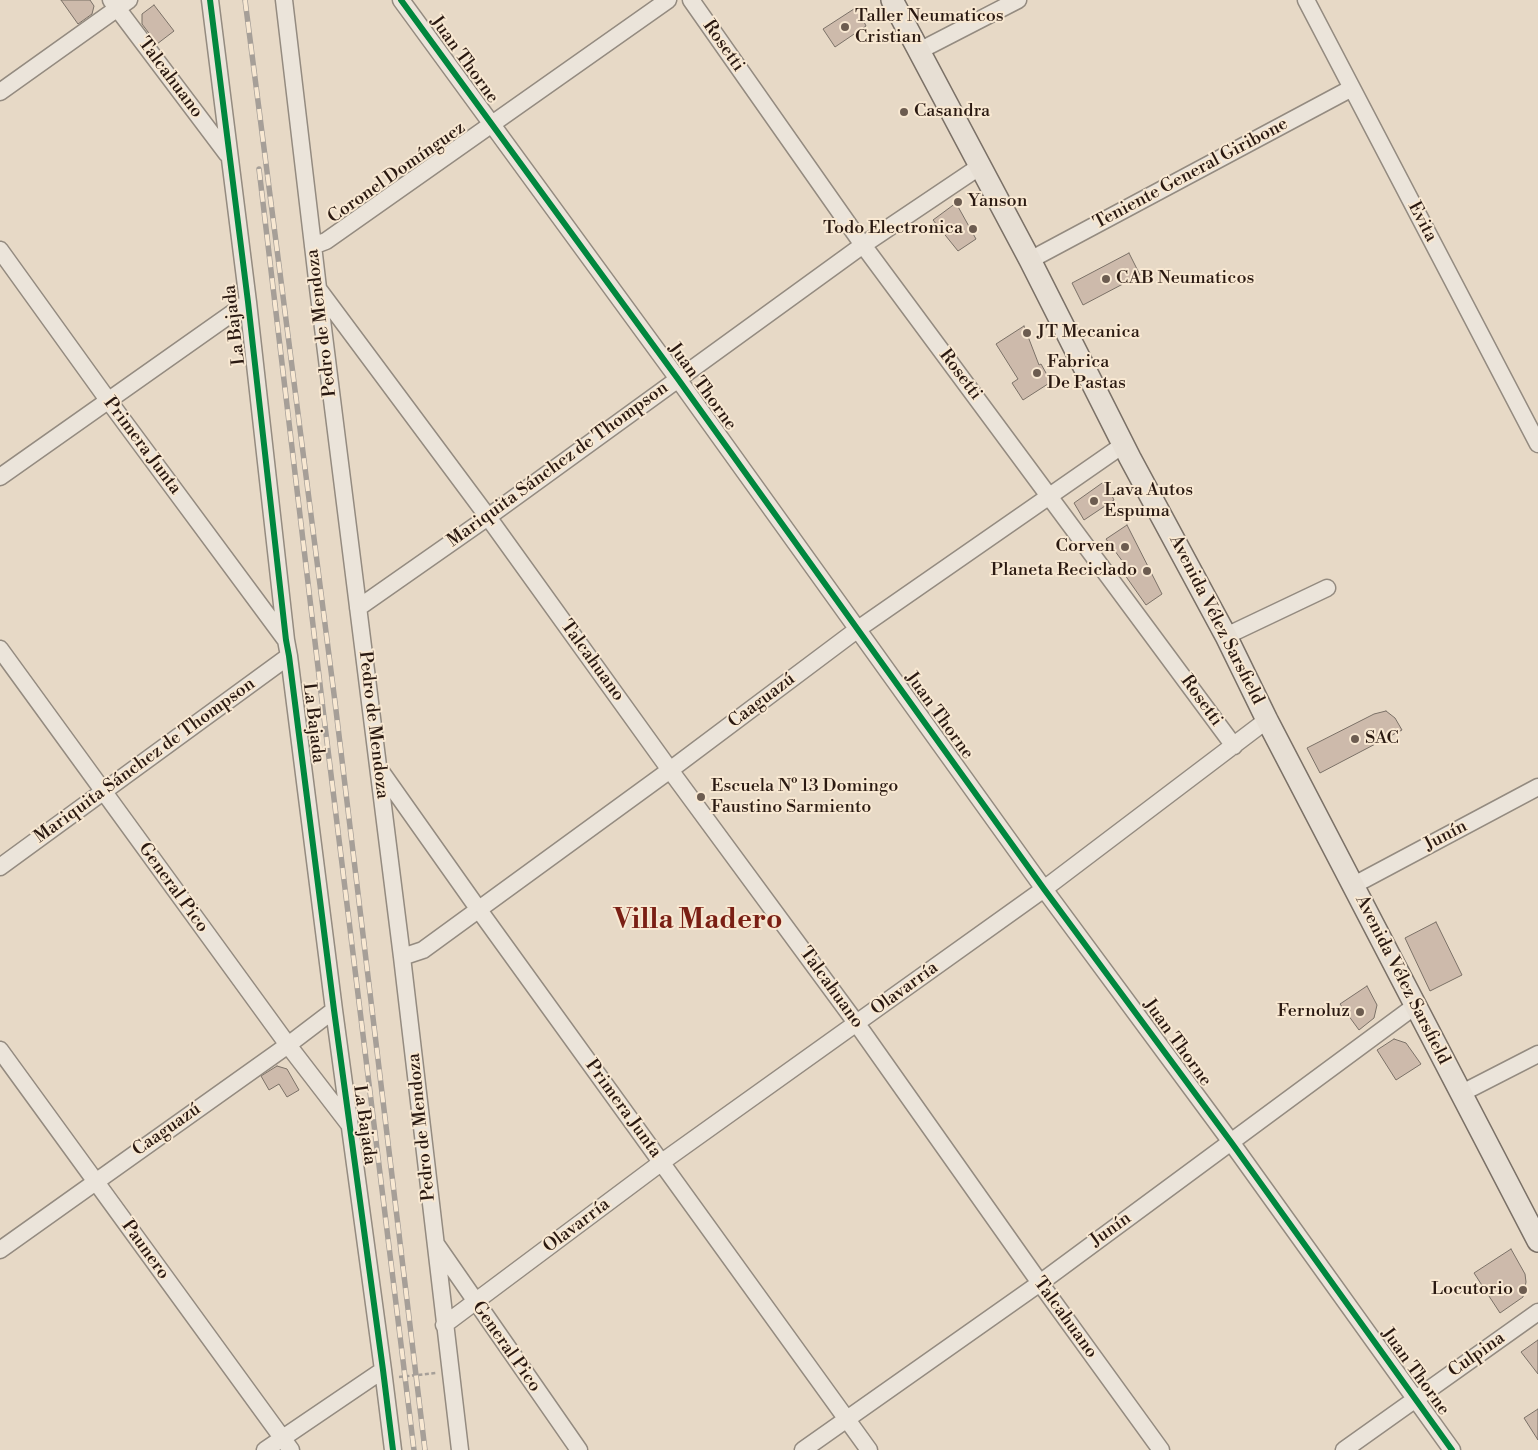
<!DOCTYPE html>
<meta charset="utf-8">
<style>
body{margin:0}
canvas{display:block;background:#e7d9c6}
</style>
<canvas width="1538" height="1450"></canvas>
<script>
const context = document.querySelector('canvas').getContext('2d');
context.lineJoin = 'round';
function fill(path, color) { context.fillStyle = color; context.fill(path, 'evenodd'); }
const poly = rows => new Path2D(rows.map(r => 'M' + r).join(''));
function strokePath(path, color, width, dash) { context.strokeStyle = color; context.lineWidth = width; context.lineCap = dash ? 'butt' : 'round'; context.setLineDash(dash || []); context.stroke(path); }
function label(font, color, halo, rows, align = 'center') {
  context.font = font + ' "Libre Bodoni",serif'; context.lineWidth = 4; context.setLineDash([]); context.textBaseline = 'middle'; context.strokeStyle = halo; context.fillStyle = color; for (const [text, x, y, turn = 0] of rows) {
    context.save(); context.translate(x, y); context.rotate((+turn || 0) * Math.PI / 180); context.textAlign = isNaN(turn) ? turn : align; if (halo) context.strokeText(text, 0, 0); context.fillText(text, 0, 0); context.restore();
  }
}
const building = poly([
 [61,0,90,0,94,6,92,14,78,24,61,0],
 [154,5,174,31,157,44,142,24,142,14,154,5],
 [857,7,866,26,835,47,823,29,857,7],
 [956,203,976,239,958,251,933,220,956,203],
 [1129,253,1140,275,1083,305,1072,283,1129,253],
 [1024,326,1039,365,1041,364,1051,382,1023,400,1012,383,1018,379,996,344,1024,326],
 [1105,481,1114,500,1084,520,1074,503,1105,481],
 [1127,525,1162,594,1146,605,1120,568,1126,566,1106,539,1127,525],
 [1386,711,1395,718,1402,730,1320,773,1307,748,1374,714,1386,711],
 [1436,922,1462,975,1430,991,1405,938,1436,922],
 [1367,986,1377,1005,1374,1018,1359,1030,1340,1004,1367,986],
 [1394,1039,1406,1043,1421,1064,1396,1080,1377,1050,1394,1039],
 [277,1066,287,1069,299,1090,287,1097,279,1084,269,1090,261,1076,277,1066],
 [1511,1249,1525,1274,1526,1282,1523,1297,1500,1313,1474,1273,1511,1249],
 [1538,1340,1538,1374,1521,1352,1538,1340],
 [1538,1409,1538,1440,1524,1418,1538,1409]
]);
fill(building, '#cdbaab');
strokePath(building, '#7b7167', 1);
const minor = poly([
 [111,0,227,154],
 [210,0,248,302,286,640,289,656,334,1010,383,1370,393,1450],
 [284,0,318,288,402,957,460,1450],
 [401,0,678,379,1044,889,1231,1142,1452,1450],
 [691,0,863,245,1234,746],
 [1306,0,1538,444],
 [919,51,1018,0],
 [0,92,129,0],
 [313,246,326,241,668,0],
 [0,250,108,400,285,639],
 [1030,260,1352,88],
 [319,290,488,517,670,770,857,1024,1040,1283,1161,1450],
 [0,477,248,302],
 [358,608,488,517,863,245,979,167],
 [1226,636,1327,588],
 [0,649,288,1045,348,1123],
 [380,770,479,910,869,1450],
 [0,867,289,656],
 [1354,885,1538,787],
 [402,957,423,950,670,770,858,629,1123,445],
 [0,1050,291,1450],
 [1462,1093,1538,1054],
 [436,1244,579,1450],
 [0,1250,288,1045,334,1010],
 [444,1325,662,1162,1044,889,1267,720],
 [265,1450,383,1370],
 [803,1450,1040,1283,1415,1006],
 [1344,1450,1538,1312]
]);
const major = poly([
 [892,0,1030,260,1130,458,1226,636,1267,720,1538,1241]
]);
strokePath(minor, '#948b80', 19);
strokePath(major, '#7b7167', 24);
strokePath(poly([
 [399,1377,436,1373]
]), '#a69f98', 2.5, [4, 2.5]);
strokePath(minor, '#ebe4da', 16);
strokePath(major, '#e7dfd4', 21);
const rail = poly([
 [245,0,335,702,425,1450],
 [259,169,322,701,414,1450]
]);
strokePath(rail, '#a69f98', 5.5);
strokePath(rail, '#f8e8d2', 4, [11]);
strokePath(poly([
 [210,0,248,302,286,640,289,656,334,1010,383,1370,393,1450],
 [401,0,678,379,1044,889,1231,1142,1452,1450]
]), '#00873e', 6);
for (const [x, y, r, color] of [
 [845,27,5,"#6c5c50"],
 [904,112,5,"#6c5c50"],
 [958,202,5,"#6c5c50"],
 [973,229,5,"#6c5c50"],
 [1106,279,5,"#6c5c50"],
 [1027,333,5,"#6c5c50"],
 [1037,373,5,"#6c5c50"],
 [1094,501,5,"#6c5c50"],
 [1125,547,5,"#6c5c50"],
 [1147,571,5,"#6c5c50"],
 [1355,739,5,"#6c5c50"],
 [701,797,5,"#6c5c50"],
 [1360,1012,5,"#6c5c50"],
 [1523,1290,5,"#6c5c50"]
]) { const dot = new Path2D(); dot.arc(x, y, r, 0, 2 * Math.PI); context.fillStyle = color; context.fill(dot); strokePath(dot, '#f8e8d2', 2); }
label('18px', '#2a1911', '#f8e8d2', [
 ["Taller Neumaticos",855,17],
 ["Cristian",855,38],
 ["Casandra",914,112],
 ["Yanson",968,202],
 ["Todo Electronica",963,229,"right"],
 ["CAB Neumaticos",1116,279],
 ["JT Mecanica",1037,333],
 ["Fabrica",1047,363],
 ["De Pastas",1047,384],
 ["Lava Autos",1104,491],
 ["Espuma",1104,512],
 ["Corven",1115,547,"right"],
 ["Planeta Reciclado",1137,571,"right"],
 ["SAC",1365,739],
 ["Escuela Nº 13 Domingo",711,787],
 ["Faustino Sarmiento",711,808],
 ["Fernoluz",1350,1012,"right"],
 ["Locutorio",1513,1290,"right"]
], 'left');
label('18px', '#2a1911', '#f8e8d2', [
 ["Rosetti",723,46,55],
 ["Juan Thorne",464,60,54],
 ["Talcahuano",170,78,53],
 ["Coronel Domínguez",397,173,-35],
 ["Teniente General Giribone",1191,174,-28],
 ["Evita",1422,222,62],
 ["Pedro de Mendoza",322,323,-97],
 ["La Bajada",235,325,-97],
 ["Rosetti",960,375,53],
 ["Juan Thorne",702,387,54],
 ["Primera Junta",142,446,53],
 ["Mariquita Sánchez de Thompson",558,465,-36],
 ["Avenida Vélez Sarsfield",1216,620,63],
 ["Talcahuano",592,661,54],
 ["Caaguazú",762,701,-37],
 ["Rosetti",1201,701,54],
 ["Juan Thorne",939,716,54],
 ["La Bajada",313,723,83],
 ["Pedro de Mendoza",373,725,83],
 ["Mariquita Sánchez de Thompson",145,761,-36],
 ["Junín",1446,836,-28],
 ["General Pico",173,888,54],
 ["Avenida Vélez Sarsfield",1402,980,63],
 ["Talcahuano",831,988,54],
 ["Olavarría",905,989,-36],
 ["Juan Thorne",1177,1043,54],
 ["Primera Junta",623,1109,54],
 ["La Bajada",364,1125,82],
 ["Pedro de Mendoza",422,1127,-96],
 ["Caaguazú",167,1130,-35],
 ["Olavarría",577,1226,-37],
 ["Junín",1111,1230,-36],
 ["Paunero",145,1250,54],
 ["Talcahuano",1065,1318,54],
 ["General Pico",506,1347,55],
 ["Culpina",1477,1355,-35],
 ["Juan Thorne",1415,1372,54]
]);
label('bold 28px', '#7a1f14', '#f8e8d2', [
 ["Villa Madero",698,921]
]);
</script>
